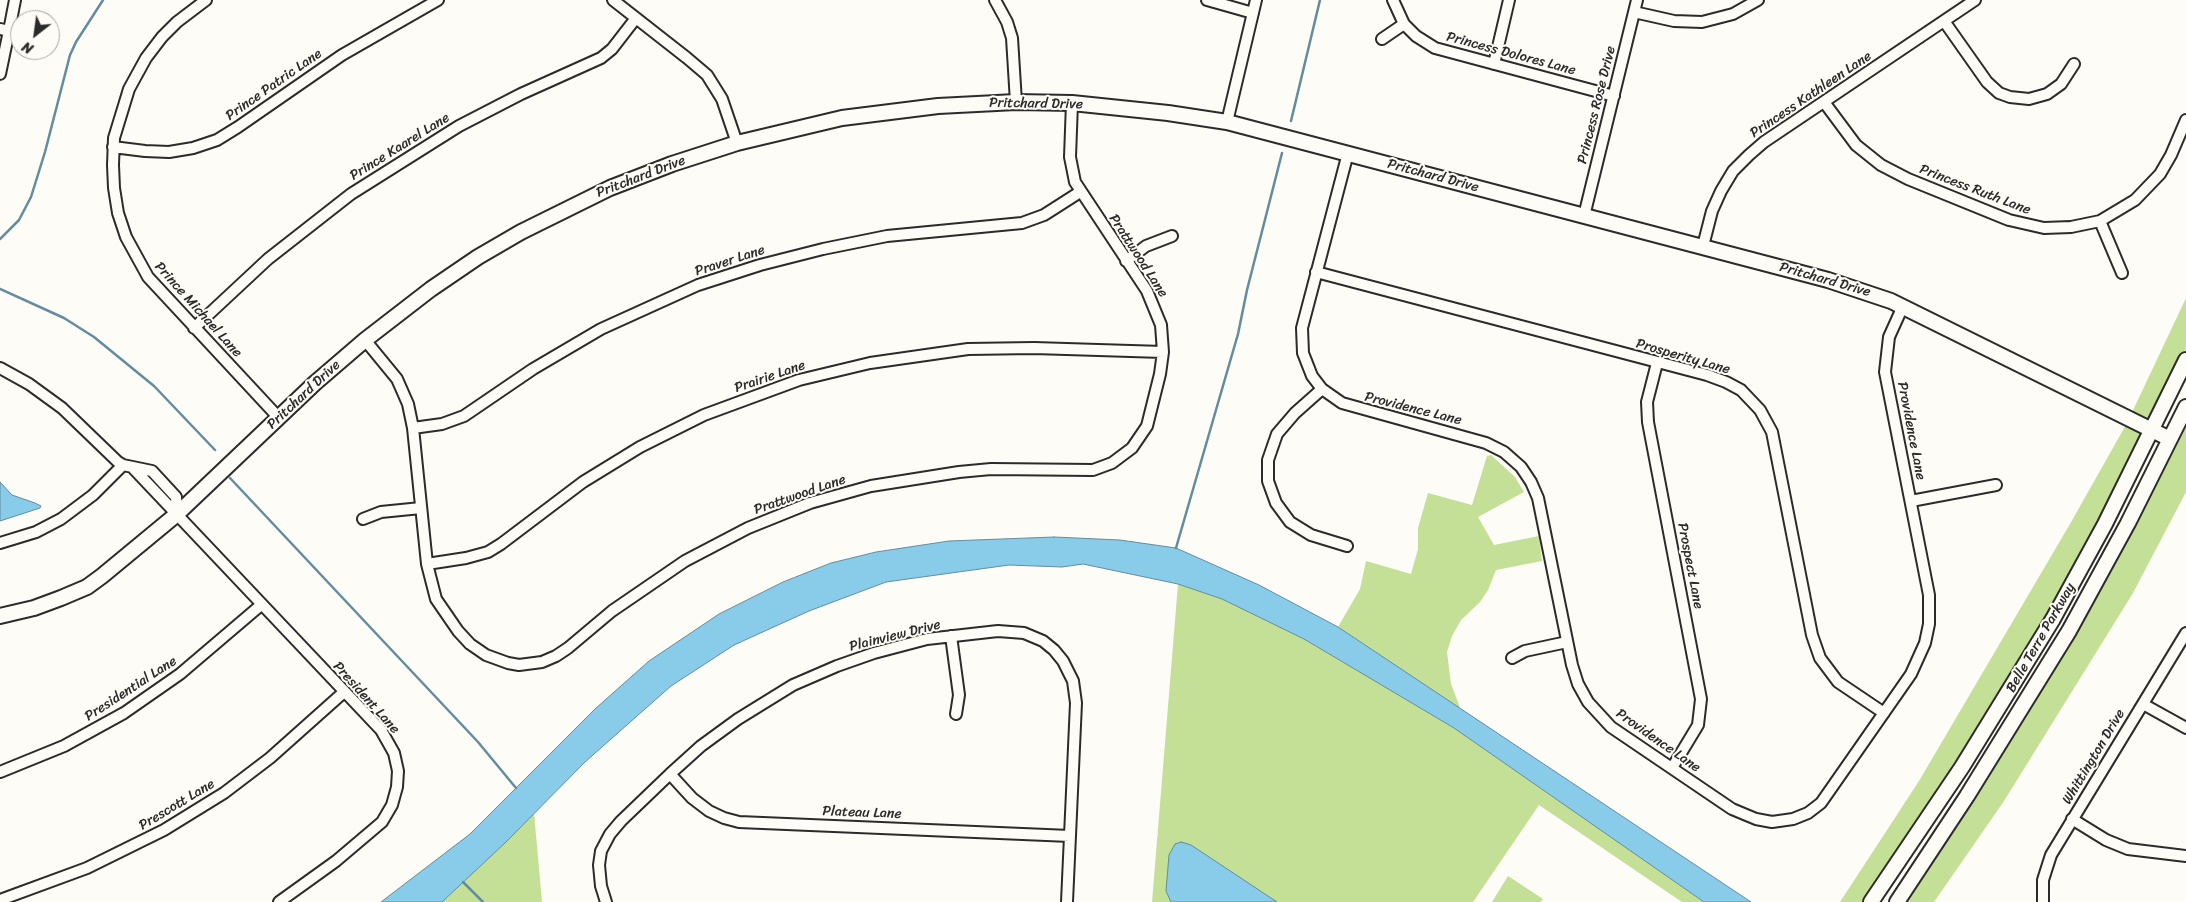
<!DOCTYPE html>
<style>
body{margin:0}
#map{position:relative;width:2186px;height:902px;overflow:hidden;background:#fdfcf7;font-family:Sriracha,sans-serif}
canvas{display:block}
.north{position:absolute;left:10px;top:10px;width:50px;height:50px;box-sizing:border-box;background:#fdfcf7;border:1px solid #a9a8a5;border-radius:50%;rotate:210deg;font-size:14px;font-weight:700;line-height:20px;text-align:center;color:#2b2b2b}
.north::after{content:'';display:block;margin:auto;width:18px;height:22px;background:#2b2b2b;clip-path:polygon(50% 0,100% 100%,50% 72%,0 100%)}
</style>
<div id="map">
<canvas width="2186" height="902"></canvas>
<div class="north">N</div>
</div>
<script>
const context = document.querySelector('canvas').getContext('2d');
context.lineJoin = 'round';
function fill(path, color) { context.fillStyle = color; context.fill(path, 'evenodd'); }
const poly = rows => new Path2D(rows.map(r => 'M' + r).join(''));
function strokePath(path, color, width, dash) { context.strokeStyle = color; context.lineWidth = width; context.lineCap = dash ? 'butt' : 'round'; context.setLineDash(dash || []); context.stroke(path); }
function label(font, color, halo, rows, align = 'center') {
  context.font = font + ' Sriracha,sans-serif'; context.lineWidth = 4; context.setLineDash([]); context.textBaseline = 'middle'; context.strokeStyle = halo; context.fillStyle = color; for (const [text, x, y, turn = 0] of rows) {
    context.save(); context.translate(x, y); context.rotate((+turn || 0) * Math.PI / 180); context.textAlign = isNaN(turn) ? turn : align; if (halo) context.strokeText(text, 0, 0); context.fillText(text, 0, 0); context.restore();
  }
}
fill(poly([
 [2186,298,2186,349,2091,541,1991,713,1866,902,1840,902,1919,781,2070,524,2127,423],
 [2186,419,2186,492,2133,593,2004,801,1934,902,1902,902],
 [1491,455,1515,477,1524,492,1478,517,1494,545,1539,536,1542,561,1496,570,1488,590,1480,602,1461,620,1452,636,1447,652,1451,684,1461,710,1338,627,1360,589,1366,561,1411,574,1418,549,1418,528,1428,493,1472,505,1487,456],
 [1178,584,1222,599,1304,639,1454,728,1704,902,1682,902,1539,805,1473,902,1152,902],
 [534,813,542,902,442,902,506,842],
 [1508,876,1543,899,1541,902,1492,902]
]), '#c4df96');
const water = poly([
 [0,482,12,495,35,503,41,506,40,508,0,521,0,482],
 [1054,537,1120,540,1176,548,1259,585,1338,627,1751,902,1704,902,1454,728,1304,639,1222,599,1178,584,1083,564,1062,567,1009,565,886,582,809,611,734,645,671,686,585,762,506,842,442,902,381,902,470,834,595,709,649,661,719,614,783,582,831,563,876,552,949,541,1054,537],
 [1181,842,1191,845,1277,902,1171,902,1166,891,1169,855,1175,844,1181,842]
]);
fill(water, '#88ccea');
strokePath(water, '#638c9e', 1);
strokePath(poly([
 [1291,121,1320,0],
 [0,239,19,220,31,197,45,152,70,55,76,42,103,0],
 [0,289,64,318,94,337,154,386,215,450],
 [230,478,478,742,516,788],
 [1176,548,1238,334,1247,290,1282,153],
 [463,882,483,902]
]), '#638c9e', 2.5);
const street = poly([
 [206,0,177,22,162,37,146,58,129,89,114,138,113,165,114,188,118,213,126,237,148,277,279,418],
 [613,0,687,58,707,75,722,99,737,143],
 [995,0,1007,22,1012,38,1016,102],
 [1207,0,1253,13],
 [1393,0,1404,24,1416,36,1435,48,1614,96],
 [1634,12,1674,21,1702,22,1733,14,1758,0],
 [1944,21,1987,82,1999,93,2010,97,2029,99,2047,94,2061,84,2074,64],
 [0,29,9,31,0,74],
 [9,31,15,0],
 [1382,39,1404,24],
 [1494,64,1509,0],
 [1824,102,1856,145,1881,165,1908,179,2009,220,2044,228,2071,227,2100,221,2135,200,2160,174,2171,155,2186,120],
 [1227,122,1256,0],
 [113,147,145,151,169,152,193,148,217,140,238,127,342,55,438,0],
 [1348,153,1302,328,1303,353,1312,376,1322,389,1342,403,1486,443,1504,452,1521,467,1531,482,1538,498,1572,665,1578,684,1588,702,1611,727,1732,809,1756,819,1772,822,1793,819,1808,813,1821,803,1911,674,1925,643,1929,624,1929,595,1885,372,1889,337,1903,306],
 [1584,216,1637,0],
 [2100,221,2122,273],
 [1703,246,1712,211,1721,191,1733,171,1749,155,1764,142,1975,0],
 [1126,261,1146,246,1172,236],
 [1316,272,1707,375,1726,382,1741,390,1760,410,1772,432,1812,635,1820,658,1838,682,1884,713],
 [194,328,268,259,351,194,459,126,521,94,601,58,612,49,636,18],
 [365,340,397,379,408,404,413,428,427,564,436,599,458,631,470,644,486,655,508,663,519,665,542,662,556,656,568,648,612,611,685,561,748,528,810,503,871,486,959,472,991,469,1093,470,1112,463,1132,448,1147,426,1160,374,1163,352,1161,325,1147,291,1075,182,1070,157,1072,103],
 [1657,363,1647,402,1648,422,1701,699,1698,725,1672,768],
 [0,368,29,384,62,408,118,462,123,465,152,471,176,497,177,514],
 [1322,389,1295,413,1277,434,1268,460,1268,481,1276,503,1290,522,1311,535,1347,546],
 [413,428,442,424,464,416,533,369,601,329,698,285,760,265,823,249,887,236,1022,223,1044,215,1080,192],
 [132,467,381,730,394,753,398,771,397,787,392,805,382,822,336,861,279,902],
 [1911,501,1996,485],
 [363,519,381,512,421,508],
 [0,543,36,532,61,519,93,495,123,465],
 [427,564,466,558,488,552,501,544,583,482,640,447,704,415,799,380,870,363,968,349,1034,348,1163,352],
 [951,636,959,695,956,714],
 [1512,658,1525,651,1567,642],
 [2143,704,2186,728],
 [0,772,64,746,124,713,180,674,261,605],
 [670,774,692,798,709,811,724,818,739,822,1070,836],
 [2072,819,2106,840,2128,849,2186,856],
 [0,900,87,868,164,830,224,793,270,758,344,692],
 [606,902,601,886,599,865,601,851,610,834,621,821,670,774,701,746,738,719,793,685,837,666,874,653,927,639,998,631,1024,633,1043,641,1054,650,1063,661,1073,681,1076,703,1067,902],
 [2043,902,2043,880,2051,855,2186,633]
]);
const secondary = poly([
 [0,616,34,608,61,598,87,587,102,576,177,514,315,383,365,340,431,289,478,257,521,232,610,188,672,164,737,143,842,118,938,106,1016,102,1072,103,1168,113,1227,122,1828,280,1891,301,2170,439],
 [1871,902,1962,767,2053,619,2105,524,2186,360],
 [1897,902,1967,796,2069,631,2128,523,2186,407]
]);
strokePath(street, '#2b2b2b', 14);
strokePath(secondary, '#2b2b2b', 18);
strokePath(street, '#fdfcf7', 10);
strokePath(secondary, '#fdfcf7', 14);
label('14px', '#2b2b2b', '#fdfcf7', [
 ["Princess Dolores Lane",1511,54,15],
 ["Prince Patric Lane",274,85,-35],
 ["Princess Kathleen Lane",1811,95,-34],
 ["Pritchard Drive",1036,104,1],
 ["Princess Rose Drive",1597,105,-76],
 ["Prince Kaarel Lane",400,147,-32],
 ["Pritchard Drive",1433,176,15],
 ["Pritchard Drive",641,177,-21],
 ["Princess Ruth Lane",1975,190,21],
 ["Prattwood Lane",1138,256,57],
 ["Praver Lane",730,261,-18],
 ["Pritchard Drive",1825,280,16],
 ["Prince Michael Lane",198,310,48],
 ["Prosperity Lane",1683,357,16],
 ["Prairie Lane",770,377,-19],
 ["Pritchard Drive",304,395,-43],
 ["Providence Lane",1413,409,14],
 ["Providence Lane",1911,431,79],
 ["Prattwood Lane",800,495,-19],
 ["Prospect Lane",1690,566,79],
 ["Plainview Drive",895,636,-14],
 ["Belle Terre Parkway",2041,638,-60],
 ["Presidential Lane",131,689,-33],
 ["President Lane",366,698,48],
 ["Providence Lane",1658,741,35],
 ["Whittington Drive",2094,757,-59],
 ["Prescott Lane",177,805,-31],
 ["Plateau Lane",862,813,2]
]);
</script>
